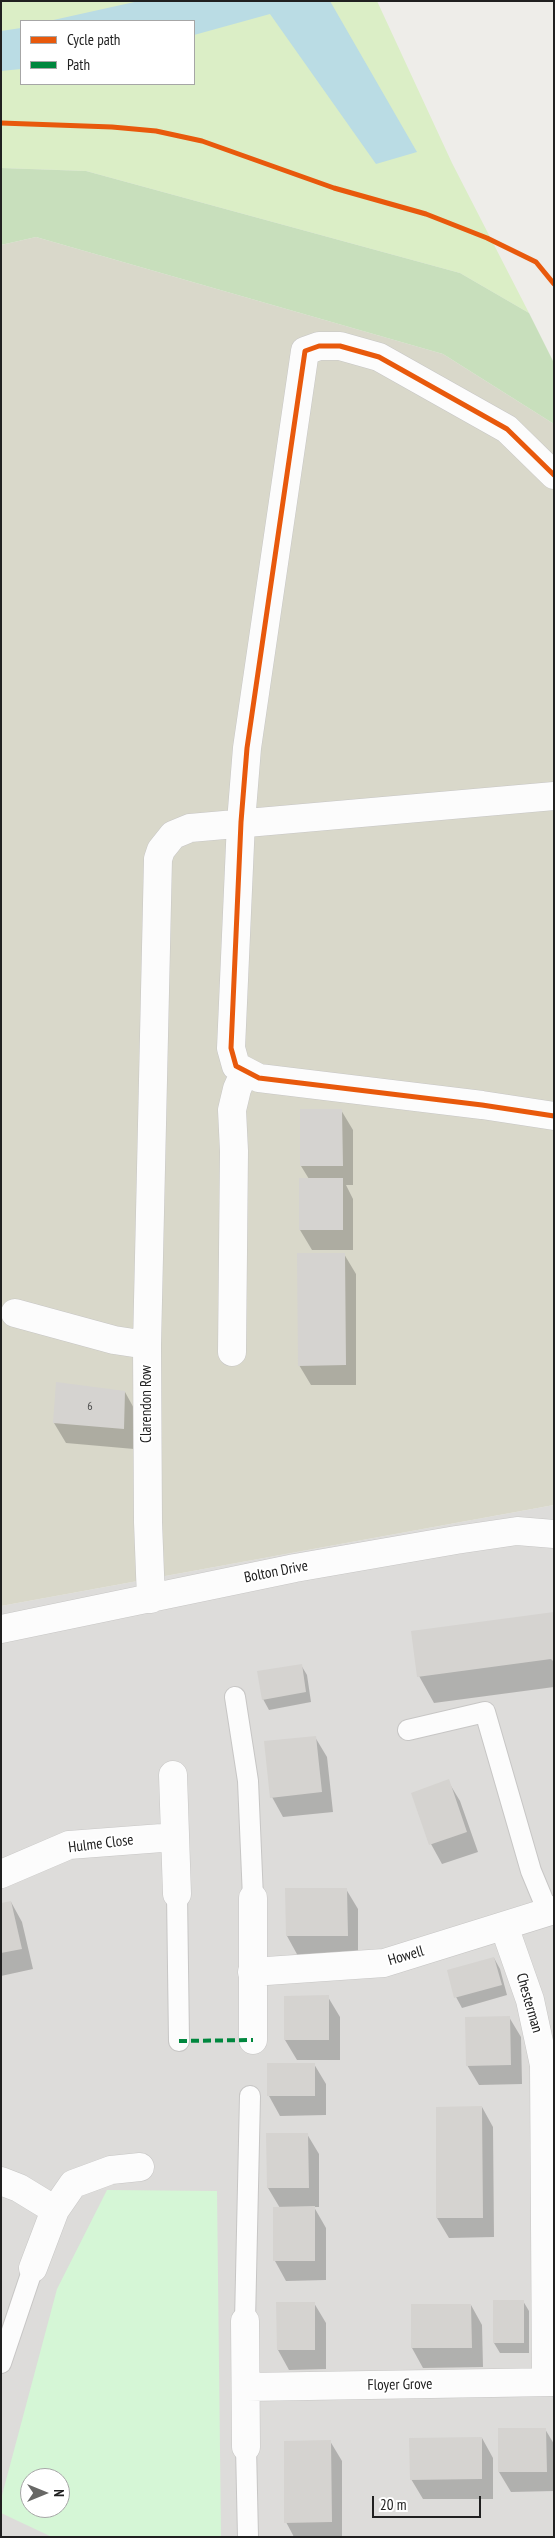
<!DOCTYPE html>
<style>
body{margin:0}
#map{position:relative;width:555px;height:2538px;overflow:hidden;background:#eeede9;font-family:"PT Sans Narrow",sans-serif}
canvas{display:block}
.frame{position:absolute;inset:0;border:2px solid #202020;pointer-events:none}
.legend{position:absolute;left:20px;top:20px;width:175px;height:65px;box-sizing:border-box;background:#fff;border:1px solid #a6a6a6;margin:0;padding:6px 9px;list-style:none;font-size:15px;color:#202020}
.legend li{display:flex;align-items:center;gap:10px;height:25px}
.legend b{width:25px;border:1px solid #a6a6a6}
.north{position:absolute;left:20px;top:2468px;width:50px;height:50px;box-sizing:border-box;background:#fff;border:1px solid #a6a6a6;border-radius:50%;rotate:90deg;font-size:14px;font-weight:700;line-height:20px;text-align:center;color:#202020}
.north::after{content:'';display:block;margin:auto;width:18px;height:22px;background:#686866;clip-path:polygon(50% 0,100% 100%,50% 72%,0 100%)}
.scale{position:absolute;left:372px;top:2496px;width:109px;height:22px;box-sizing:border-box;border:2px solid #202020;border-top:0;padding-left:6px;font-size:15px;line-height:18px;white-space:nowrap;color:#202020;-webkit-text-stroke:4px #fff;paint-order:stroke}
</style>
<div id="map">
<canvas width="555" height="2538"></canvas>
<div class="frame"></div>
<ul class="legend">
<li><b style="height:6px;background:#e8590c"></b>Cycle path</li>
<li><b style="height:6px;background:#00873e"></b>Path</li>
</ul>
<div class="north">N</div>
<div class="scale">20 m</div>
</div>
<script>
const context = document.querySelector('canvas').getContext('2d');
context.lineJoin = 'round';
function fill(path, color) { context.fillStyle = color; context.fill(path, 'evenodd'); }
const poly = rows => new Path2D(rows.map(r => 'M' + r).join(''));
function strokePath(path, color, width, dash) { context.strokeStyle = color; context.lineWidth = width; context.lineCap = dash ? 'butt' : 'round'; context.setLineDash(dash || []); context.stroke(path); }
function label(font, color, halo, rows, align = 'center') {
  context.font = font + ' "PT Sans Narrow",sans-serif'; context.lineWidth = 4; context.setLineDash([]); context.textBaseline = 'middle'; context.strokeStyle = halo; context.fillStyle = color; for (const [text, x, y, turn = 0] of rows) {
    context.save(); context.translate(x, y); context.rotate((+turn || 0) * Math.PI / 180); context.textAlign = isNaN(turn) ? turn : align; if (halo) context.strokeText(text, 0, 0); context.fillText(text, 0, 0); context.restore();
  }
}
fill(poly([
 [554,1505,554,2537,1,2537,1,1606],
 [30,2478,60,2478,60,2508,30,2508]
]), '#dddcda');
fill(poly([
 [36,237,443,354,554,424,554,1505,1,1606,1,245]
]), '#d9d8ca');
fill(poly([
 [1,1,377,1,452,163,529,313,460,273,86,171,1,168],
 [21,21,194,21,194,84,21,84]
]), '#dbeec6');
fill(poly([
 [1,168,86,171,460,273,529,313,554,363,554,424,443,354,36,237,1,245]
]), '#c8dfbc');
fill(poly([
 [107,2190,217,2191,221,2537,52,2537,1,2513,1,2499,57,2289],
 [30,2478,60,2478,60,2508,30,2508]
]), '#d5f6d6');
fill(poly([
 [139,1,330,1,417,152,376,164,270,14,194,35,194,21,49,21],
 [21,28,21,69,1,71,1,31]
]), '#badce4');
fill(poly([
 [341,1110,353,1130,353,1185,346,1185,353,1199,353,1250,312,1250,300,1230,300,1179,309,1179,301,1166],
 [344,1254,356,1274,356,1385,311,1385,299,1365],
 [125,1392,136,1412,134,1449,66,1443,54,1423],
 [554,1613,554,1687,434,1703,419,1676],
 [301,1665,307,1675,311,1702,269,1710,263,1699],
 [315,1737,327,1757,333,1812,283,1817,272,1797],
 [448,1781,460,1801,478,1852,442,1864,431,1844,413,1793],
 [346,1889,358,1909,358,1955,298,1956,287,1936],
 [11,1902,22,1922,33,1969,1,1976,1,1904],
 [494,1958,500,1969,507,1995,462,2008,456,1997],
 [285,1997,328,1997,340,2017,340,2060,297,2060,285,2040],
 [509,2017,521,2037,522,2084,479,2085,467,2065],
 [314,2064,326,2084,326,2115,280,2116,269,2096],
 [482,2107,493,2127,494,2237,449,2238,437,2218],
 [307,2134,319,2154,319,2207,314,2207,326,2228,326,2280,286,2281,275,2261,280,2208,268,2188],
 [523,2301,529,2311,529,2353,500,2353,494,2343],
 [314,2303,326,2323,326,2369,289,2370,278,2350],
 [471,2305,482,2325,483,2367,423,2368,412,2348],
 [545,2429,554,2444,554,2491,511,2492,499,2472],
 [482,2438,493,2458,493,2499,423,2499,411,2479],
 [330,2441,342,2461,342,2537,294,2537,286,2522]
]), '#0003');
fill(poly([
 [300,1109,342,1109,343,1166,300,1166],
 [299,1178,343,1178,343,1230,299,1230],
 [297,1253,345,1253,346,1365,298,1366],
 [56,1382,125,1391,124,1429,53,1423],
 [554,1612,554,1662,551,1659,417,1677,411,1631],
 [302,1664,306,1692,262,1700,257,1671],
 [316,1736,322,1792,270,1798,264,1741],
 [449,1779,467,1832,429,1845,411,1793],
 [285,1888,347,1888,348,1936,286,1936],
 [11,1901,22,1949,1,1953,1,1903],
 [494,1957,502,1985,454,1998,447,1970],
 [329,1995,329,2040,284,2040,284,1996],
 [510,2016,511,2065,466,2066,465,2017],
 [267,2063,315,2063,315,2096,267,2096],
 [482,2106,483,2218,436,2218,436,2107],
 [266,2133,308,2133,309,2188,267,2188],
 [315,2206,315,2261,273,2261,273,2207],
 [493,2300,524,2300,524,2343,493,2343],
 [276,2302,315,2302,315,2350,277,2350],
 [411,2304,471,2304,472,2348,411,2348],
 [498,2428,546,2428,547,2472,498,2472],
 [482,2437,482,2479,410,2480,409,2438],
 [331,2440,332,2522,284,2523,284,2441]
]), '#d5d3d0');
const service = poly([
 [235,1697,248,1781,253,1898],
 [408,1730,485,1712,531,1871,548,1912],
 [177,1894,179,2041],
 [245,2321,250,2096],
 [1,2363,33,2268],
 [246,2447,248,2537]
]);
const minor = poly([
 [554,475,507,429,379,357,340,346,319,346,305,351,247,748,241,822,231,1048,236,1066,259,1078,482,1105,554,1116],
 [15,1313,114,1340,147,1345,148,1522,151,1599],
 [147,1345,158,859,161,850,173,835,190,828,554,796],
 [232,1352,234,1151,232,1110,237,1089,245,1071],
 [1,1629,295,1568,456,1540,517,1531,554,1534],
 [173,1775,177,1894],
 [1,1874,69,1845,175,1837],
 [253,1898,253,2040],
 [504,1926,530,2000,544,2065,546,2382],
 [252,1972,384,1963,554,1910],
 [1,2181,19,2188,55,2210],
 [33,2268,55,2210,73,2184,111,2170,140,2167],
 [245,2321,246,2447],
 [247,2387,554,2382]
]);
strokePath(service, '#c7c6c5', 22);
strokePath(minor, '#c7c6c5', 29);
strokePath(service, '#fcfcfc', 20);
strokePath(minor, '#fcfcfc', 28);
strokePath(poly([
 [179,2041,253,2040]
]), '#00873e', 4, [8, 4]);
strokePath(poly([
 [1,123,112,127,156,131,202,141,334,188,426,214,487,238,536,262,554,284],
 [554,475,507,429,379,357,340,346,319,346,305,351,247,748,241,822,231,1048,236,1066,259,1078,482,1105,554,1116]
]), '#e8590c', 5);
label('12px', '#4d4d4c', null, [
 ["6",90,1407]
]);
label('15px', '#202020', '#fff', [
 ["Clarendon Row",147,1404,-90],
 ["Bolton Drive",276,1572,-11],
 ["Hulme Close",101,1844,-7],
 ["Howell",406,1956,-16],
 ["Chesterman",529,2003,74],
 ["Floyer Grove",400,2385,-1]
]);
</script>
